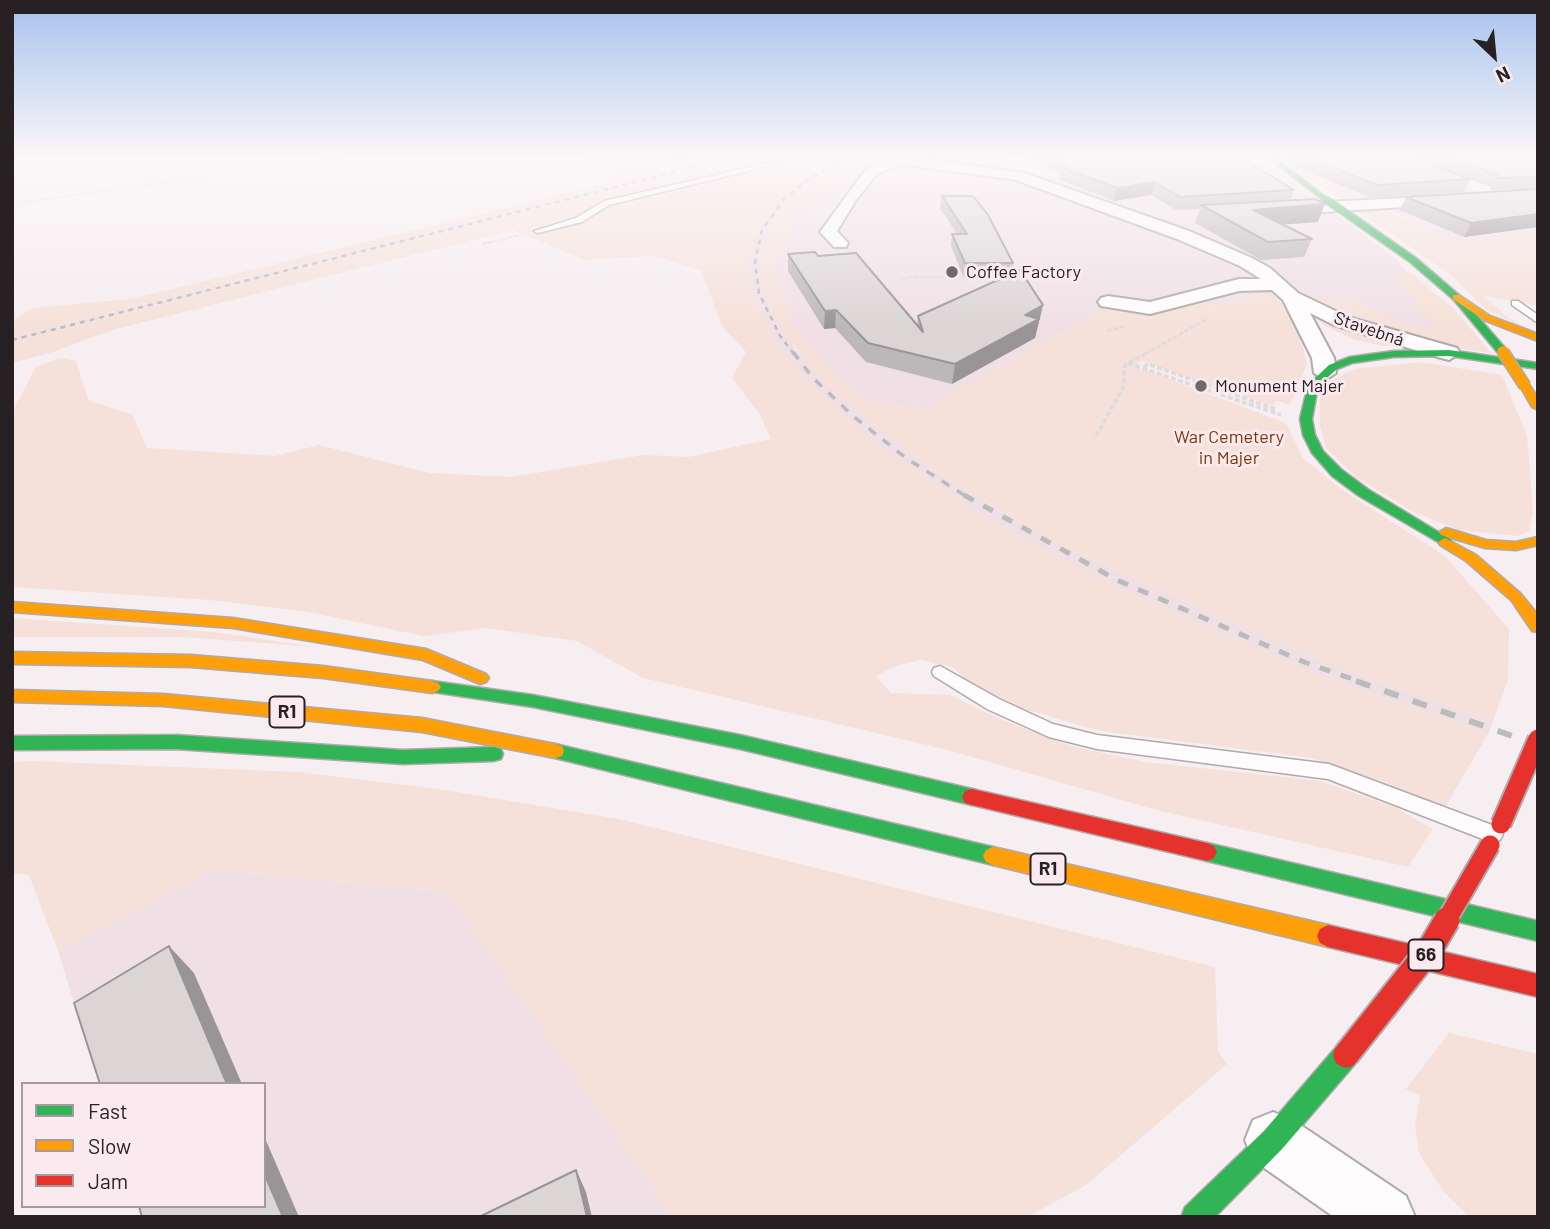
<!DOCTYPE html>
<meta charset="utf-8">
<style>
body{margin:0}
#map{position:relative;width:1550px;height:1229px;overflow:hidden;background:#f6eef0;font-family:Barlow,sans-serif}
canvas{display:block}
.frame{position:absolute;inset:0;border:14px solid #272123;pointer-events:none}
.legend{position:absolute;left:21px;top:1082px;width:245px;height:126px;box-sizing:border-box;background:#faeaef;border:2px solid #a69a9d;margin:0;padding:9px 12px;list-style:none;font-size:21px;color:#272123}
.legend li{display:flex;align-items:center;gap:14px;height:35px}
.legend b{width:35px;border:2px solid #a69a9d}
.north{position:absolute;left:1459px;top:21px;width:70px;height:70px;-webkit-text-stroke:5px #faeaef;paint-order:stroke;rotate:154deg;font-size:19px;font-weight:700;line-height:28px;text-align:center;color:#272123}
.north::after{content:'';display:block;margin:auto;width:24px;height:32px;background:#272123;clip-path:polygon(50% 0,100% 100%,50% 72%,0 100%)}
</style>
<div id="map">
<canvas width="1550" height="1229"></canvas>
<div class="frame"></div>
<ul class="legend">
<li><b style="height:9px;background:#30b455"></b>Fast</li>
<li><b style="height:9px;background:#ff9f0a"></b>Slow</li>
<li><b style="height:9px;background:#e5322d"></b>Jam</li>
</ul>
<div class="north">N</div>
</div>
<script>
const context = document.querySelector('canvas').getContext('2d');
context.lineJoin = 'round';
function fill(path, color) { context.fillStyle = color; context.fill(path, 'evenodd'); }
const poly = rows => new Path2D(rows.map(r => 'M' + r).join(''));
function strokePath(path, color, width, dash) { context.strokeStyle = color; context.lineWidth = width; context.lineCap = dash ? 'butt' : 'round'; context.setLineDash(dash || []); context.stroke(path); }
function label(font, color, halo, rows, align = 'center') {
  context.font = font + ' Barlow,sans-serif'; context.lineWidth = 6; context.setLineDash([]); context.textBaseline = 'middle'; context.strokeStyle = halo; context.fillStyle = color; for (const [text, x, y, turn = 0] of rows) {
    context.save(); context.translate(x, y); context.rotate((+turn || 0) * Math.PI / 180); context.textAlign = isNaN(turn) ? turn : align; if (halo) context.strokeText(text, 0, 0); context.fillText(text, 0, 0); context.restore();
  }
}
fill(poly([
 [583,156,722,156,628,179],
 [743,156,645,180,12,342,12,337,723,158],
 [848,156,859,156,838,165,785,205,765,295,795,349,848,403,928,467,1047,538,1123,574,1330,664,1493,721,1488,734,1323,677,1111,585,1033,545,972,509,866,436,801,376,781,350,767,328,753,296,748,261,758,226,772,204,799,182],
 [1109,156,1328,208,1396,259,1461,338,1402,331,1326,305,1301,291,1246,289,1259,294,1213,307,1149,313,1135,314,1109,307,925,408,871,402,831,372,792,321,774,264,801,208,835,181,867,167,907,166,1020,177,1029,174,1025,163,1031,160],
 [1422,172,1496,198,1538,196,1538,233,1452,243,1324,176],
 [215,870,446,892,673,1217,140,1217,137,1206,264,1206,264,1084,99,1084,58,951]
]), '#f0e0e5');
fill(poly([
 [722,156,730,156,12,337,12,322,32,308,130,299],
 [743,156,848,156,799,182,772,204,758,226,748,261,753,296,767,328,781,350,801,376,866,436,972,509,1033,545,1111,585,1323,677,1488,734,1442,812,1387,783,1312,758,1100,731,1017,707,967,681,953,667,921,660,898,665,876,676,891,693,950,695,1002,720,1071,746,1145,762,1320,781,1392,806,1433,829,1408,867,1160,811,948,750,643,678,577,641,486,628,424,636,308,612,210,600,12,587,12,413,35,368,60,358,76,361,89,401,132,414,147,448,275,456,319,445,429,473,512,477,644,455,688,457,771,439,759,413,732,378,746,352,722,326,701,270,654,256,584,260,513,230,112,330,53,352,12,363,12,342],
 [859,156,883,161,835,181,801,208,774,264,792,321,831,372,871,402,925,408,1109,307,1135,314,1149,313,1195,299,1214,307,1258,294,1244,288,1272,291,1289,313,1300,336,1307,364,1290,405,1276,401,1272,406,1142,361,1134,366,1286,423,1303,458,1341,489,1445,556,1509,629,1508,680,1493,721,1330,664,1123,574,1047,538,928,467,848,403,816,374,780,327,764,295,760,261,770,227,785,205,838,165],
 [885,156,1008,156,1013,169,954,165],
 [1229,156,1260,156,1321,204,1299,205],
 [1279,156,1379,156,1326,177,1371,202,1347,203,1294,170],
 [1380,207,1452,243,1538,233,1538,306,1484,296,1507,317,1538,334,1487,310,1446,271,1354,209],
 [1412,273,1455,310,1491,353,1435,345,1349,319,1298,292,1350,300,1412,326,1435,328,1393,274],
 [1310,315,1336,325,1404,345,1381,346,1353,339,1327,327],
 [1420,362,1502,375,1527,436,1533,509,1529,531,1517,536,1459,530,1413,512,1356,477,1326,448,1320,425,1320,398,1333,380,1355,369],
 [12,618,214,632,316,647,183,637,12,637],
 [33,761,297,772,439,789,619,819,1215,967,1218,1052,1227,1064,1086,1185,1027,1217,673,1217,446,892,215,870,58,951,29,875,12,873,12,762],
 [1449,1033,1538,1054,1538,1217,1469,1217,1443,1191,1419,1153,1415,1126,1420,1096,1406,1089]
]), '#f5e1d9');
const lane = poly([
 [798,156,809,156,609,205,582,222,538,233,534,231,576,218,604,201,798,156],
 [1512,301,1518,301,1538,315,1538,323,1512,305,1512,301],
 [940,666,999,699,1053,724,1097,735,1329,764,1500,828,1503,834,1500,840,1493,843,1328,779,1097,749,1049,737,987,709,934,676,932,672,934,668,940,666]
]);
const street = poly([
 [866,156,902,156,1024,173,1189,231,1252,258,1270,268,1298,293,1348,317,1457,348,1460,353,1449,360,1441,358,1334,325,1310,313,1334,358,1336,373,1325,380,1314,373,1312,358,1283,300,1272,290,1239,291,1150,314,1101,306,1098,302,1101,298,1108,296,1150,302,1239,279,1261,279,1240,266,1177,239,1016,180,900,164,877,174,856,200,837,231,848,243,846,247,834,247,820,232,867,168,883,161,866,156],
 [1538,191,1538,199,1306,213,1298,208,1306,203,1538,191],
 [1273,1112,1293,1120,1406,1196,1415,1217,1334,1217,1253,1160,1245,1140,1253,1120,1273,1112]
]);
const fast = poly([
 [1266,156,1273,156,1327,198,1327,200,1323,200,1266,156],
 [1347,214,1353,214,1416,258,1459,295,1506,349,1506,353,1498,353,1453,299,1410,262,1347,218,1347,214],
 [1449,350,1538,363,1538,369,1449,356,1394,357,1352,363,1337,369,1318,386,1312,419,1315,435,1323,451,1342,470,1369,490,1450,539,1452,542,1445,546,1359,496,1332,476,1312,453,1303,435,1300,419,1308,385,1329,365,1350,357,1394,351,1449,350],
 [432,681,533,695,740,735,972,789,979,791,982,797,979,803,972,805,740,749,533,707,426,691,423,687,426,683,432,681],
 [176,735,403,750,494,747,501,749,503,754,501,759,494,761,403,764,176,749,12,750,12,736,176,735],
 [555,744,993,847,1000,850,1003,856,1000,862,993,865,555,758,548,756,546,751,548,746,555,744],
 [1207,843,1538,921,1538,941,1207,861,1200,858,1197,852,1200,846,1207,843],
 [1346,1043,1355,1046,1358,1055,1355,1064,1282,1149,1215,1217,1181,1217,1185,1207,1264,1131,1337,1046,1346,1043]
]);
const slow = poly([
 [1453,295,1459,295,1490,316,1538,334,1538,341,1484,320,1453,299,1453,295],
 [1521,384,1529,384,1538,398,1538,410,1532,407,1520,386,1521,384],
 [1446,528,1486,540,1516,542,1538,537,1538,545,1516,550,1485,548,1441,535,1439,532,1446,528],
 [1445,538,1476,555,1521,594,1538,615,1538,632,1532,631,1511,600,1466,561,1440,545,1438,542,1445,538],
 [12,602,233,618,426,649,486,674,489,678,486,682,480,684,423,660,233,628,12,612,12,602],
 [12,652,191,655,323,666,432,681,438,683,441,687,438,691,432,693,323,678,191,667,12,664,12,652],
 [12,690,163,694,422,718,555,744,562,746,564,751,562,756,555,758,422,732,163,706,12,702,12,690],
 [993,847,1328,925,1336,929,1339,936,1336,943,1328,947,993,865,986,862,983,856,986,850,993,847]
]);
const jam = poly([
 [972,789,1207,843,1214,846,1217,852,1214,858,1207,861,972,805,965,803,962,797,965,791,972,789],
 [1328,925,1538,974,1538,997,1328,947,1320,943,1317,936,1320,929,1328,925]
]);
strokePath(lane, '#b0aaab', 3);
strokePath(street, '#b0aaab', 4);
strokePath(fast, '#b0aaab', 3);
strokePath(slow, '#b0aaab', 3);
strokePath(jam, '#b0aaab', 3);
strokePath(poly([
 [12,204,353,156],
 [487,243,520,235]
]), '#dddbdc', 2, [3.5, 2]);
strokePath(poly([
 [482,244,494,241],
 [902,280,907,277,989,277,1002,280],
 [1107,331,1125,326],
 [1145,354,1207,319]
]), '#dddbdc', 2.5, [4.5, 2]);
strokePath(poly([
 [1128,363,1142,368],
 [1275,409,1148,364,1142,368,1281,415],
 [1096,436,1123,388,1125,365,1148,352]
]), '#dddbdc', 3.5, [5, 2.5]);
fill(lane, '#fefcfd');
fill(street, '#fefcfd');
fill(fast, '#30b455');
fill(slow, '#ff9f0a');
fill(jam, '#e5322d');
strokePath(poly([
 [12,340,738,156],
 [794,354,780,336,759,293,755,262,762,230,784,199,812,177,853,156]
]), '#bcbbbb', 2.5, [5, 5]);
strokePath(poly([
 [793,352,813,378,853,416,906,458,967,497]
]), '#bcbbbb', 3.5, [9, 9]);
strokePath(poly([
 [964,495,1117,580,1304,662,1361,682]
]), '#bcbbbb', 5, [11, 11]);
strokePath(poly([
 [1356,681,1538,745]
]), '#bcbbbb', 6, [15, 15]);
const fastBridge = poly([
 [1325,199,1350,216]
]);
const slowBridgeFar1 = poly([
 [1502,351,1504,354]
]);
const slowBridge = poly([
 [1503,352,1525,386]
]);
const jamBridgeFar1 = poly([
 [1501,824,1538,739],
 [1446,921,1490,845]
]);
const jamBridge = poly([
 [1346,1055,1430,949,1447,920]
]);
strokePath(fastBridge, '#b0aaab', 9, []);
strokePath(slowBridgeFar1, '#b0aaab', 10, []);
strokePath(slowBridge, '#b0aaab', 14, []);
strokePath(jamBridgeFar1, '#b0aaab', 23, []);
strokePath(jamBridge, '#b0aaab', 29, []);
strokePath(fastBridge, '#30b455', 7);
strokePath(slowBridgeFar1, '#ff9f0a', 9);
strokePath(slowBridge, '#ff9f0a', 11);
strokePath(jamBridgeFar1, '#e5322d', 19);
strokePath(jamBridge, '#e5322d', 25);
fill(poly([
 [663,156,699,156,675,162],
 [1025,156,1239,156,1294,190,1291,200,1318,222,1283,224,1312,239,1304,257,1261,260,1195,223,1200,209,1176,210,1151,195,1114,201,1058,179,1059,174],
 [1283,156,1538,156,1538,227,1464,237,1400,210,1406,197,1533,189,1492,190,1490,187,1470,179,1464,192,1371,198,1297,167],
 [942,196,1013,263,1011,274,1043,305,1035,338,952,384,866,362,835,328,824,329,788,271,788,254,818,256,917,326,918,316,1007,276,963,276,951,246,952,234,957,234,940,208]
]), '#bcb7b8');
fill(poly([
 [675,156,699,156,675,162],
 [1155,182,1151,195,1114,201,1117,188],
 [1325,204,1318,222,1247,227,1253,210],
 [1538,214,1538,227,1464,237,1471,223],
 [1043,305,1035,338,952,384,955,364,1025,315],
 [836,310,835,328,824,329,825,311],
 [169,946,194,973,242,1084,227,1084],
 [264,1136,299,1217,283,1217,264,1173],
 [576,1170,586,1192,592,1217,587,1217]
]), '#999596');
const building = poly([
 [1051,156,1239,156,1294,190,1180,197,1155,182,1117,188,1061,167,1069,165,1051,156],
 [1305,156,1407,156,1470,179,1377,185,1305,156],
 [1444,156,1538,156,1538,177,1498,178,1496,174,1444,156],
 [1538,189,1538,214,1471,223,1406,197,1538,189],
 [942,196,973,196,988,215,1013,263,965,263,952,234,967,234,942,196],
 [1315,199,1325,204,1253,210,1312,239,1268,242,1201,205,1315,199],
 [815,252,818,256,856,253,923,332,918,316,1020,270,1043,305,1025,315,1039,319,955,364,868,343,836,310,825,311,788,254,815,252],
 [169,946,227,1084,100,1084,74,1003,169,946],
 [576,1170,587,1217,479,1217,576,1170],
 [264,1173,283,1217,142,1217,139,1206,264,1206,264,1173]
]);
fill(building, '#dbd5d6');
strokePath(building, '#999596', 2);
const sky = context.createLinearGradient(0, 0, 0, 328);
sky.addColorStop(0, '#a6c2ee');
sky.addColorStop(0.48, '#fbf7f8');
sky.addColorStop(1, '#fbf7f800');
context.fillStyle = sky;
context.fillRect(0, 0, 1550, 328);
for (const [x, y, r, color] of [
 [952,272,7,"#6f696b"],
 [1201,386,7,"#6f696b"]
]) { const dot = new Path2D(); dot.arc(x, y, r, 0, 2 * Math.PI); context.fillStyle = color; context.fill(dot); strokePath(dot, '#faeaef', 2.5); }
label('18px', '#272123', '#faeaef', [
 ["Coffee Factory",966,272],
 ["Monument Majer",1215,386]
], 'left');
label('18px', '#272123', '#faeaef', [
 ["Stavebná",1369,329,19]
]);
label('18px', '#7d3802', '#faeaef', [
 ["War Cemetery",1229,437],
 ["in Majer",1229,458]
]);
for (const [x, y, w] of [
 [287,712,35],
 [1048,869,35],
 [1426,955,35]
]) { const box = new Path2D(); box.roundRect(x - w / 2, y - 15.5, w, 31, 5); context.fillStyle = '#faeaef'; context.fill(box); strokePath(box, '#272123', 2); }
label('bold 19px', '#272123', null, [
 ["R1",287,712],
 ["R1",1048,869],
 ["66",1426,955]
]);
</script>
